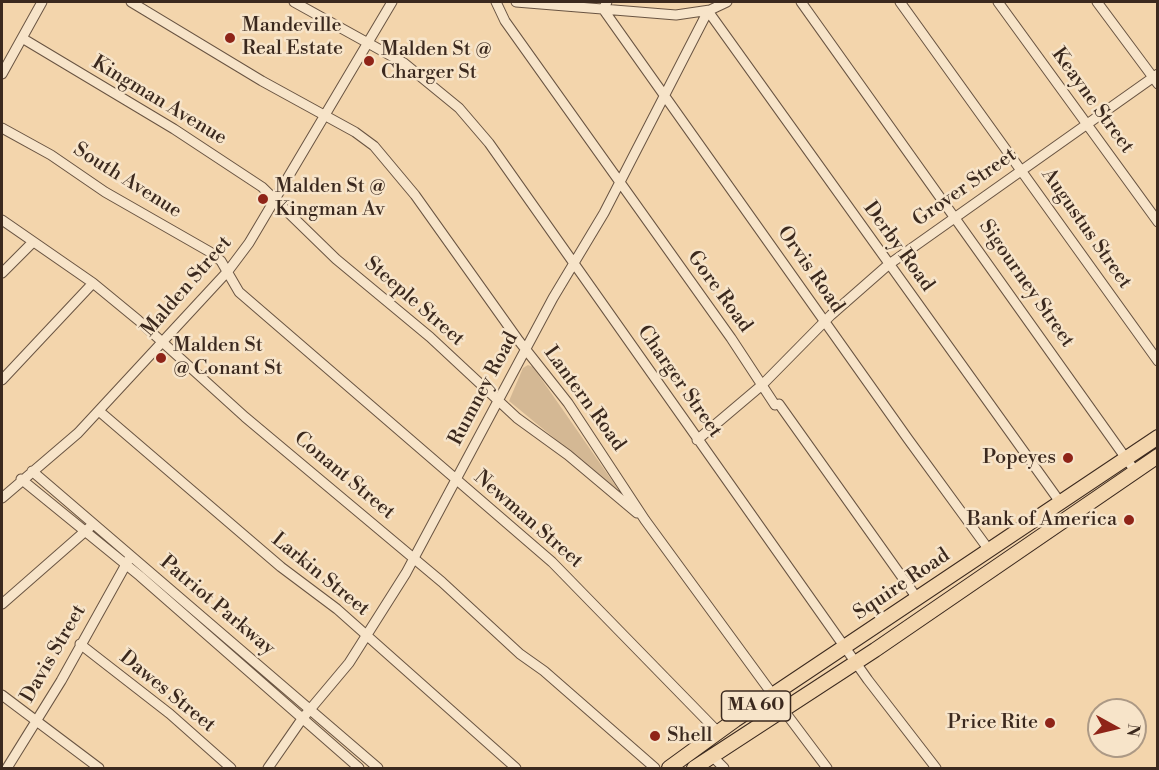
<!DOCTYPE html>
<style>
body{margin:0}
#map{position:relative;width:1159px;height:770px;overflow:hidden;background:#f3d5ac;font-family:"Libre Bodoni",serif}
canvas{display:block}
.frame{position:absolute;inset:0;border:3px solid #3b291e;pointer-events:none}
.north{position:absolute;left:1087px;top:698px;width:60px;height:60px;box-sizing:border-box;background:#f7e4c9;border:2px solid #ac9985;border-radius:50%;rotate:98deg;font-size:16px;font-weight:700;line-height:24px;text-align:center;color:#3b291e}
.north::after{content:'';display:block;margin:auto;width:21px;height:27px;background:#8f2418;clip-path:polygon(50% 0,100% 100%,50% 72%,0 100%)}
</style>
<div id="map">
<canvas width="1159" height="770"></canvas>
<div class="frame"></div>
<div class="north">N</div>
</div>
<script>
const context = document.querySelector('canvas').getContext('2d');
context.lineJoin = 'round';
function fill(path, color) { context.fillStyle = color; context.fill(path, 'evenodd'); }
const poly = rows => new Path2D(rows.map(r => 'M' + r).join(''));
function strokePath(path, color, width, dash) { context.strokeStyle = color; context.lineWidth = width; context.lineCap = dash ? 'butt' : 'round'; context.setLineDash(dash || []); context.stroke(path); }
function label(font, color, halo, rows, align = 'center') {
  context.font = font + ' "Libre Bodoni",serif'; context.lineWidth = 5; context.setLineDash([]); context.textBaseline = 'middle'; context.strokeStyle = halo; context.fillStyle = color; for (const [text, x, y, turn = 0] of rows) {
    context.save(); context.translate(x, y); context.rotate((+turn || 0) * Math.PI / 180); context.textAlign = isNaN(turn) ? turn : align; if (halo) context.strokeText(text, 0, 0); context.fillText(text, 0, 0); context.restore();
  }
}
fill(poly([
 [528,365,533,367,620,492,509,401,523,368]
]), '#d4b894');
const minor = poly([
 [131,2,262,81,355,132,374,146,415,195,519,341,568,403,645,520,773,695],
 [294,2,404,63,459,108,489,143,868,680,936,768],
 [496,2,505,21,731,338,775,405,779,404,917,598],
 [516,2,676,15,710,10,727,2],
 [607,2,603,9,908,439,989,550],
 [801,2,1135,471],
 [900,2,1158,361],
 [998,2,1158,222],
 [1097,2,1158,84],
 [708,11,1060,502],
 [22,38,174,129,262,187,336,259,430,337,517,418,568,455,637,513],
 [2,74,42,2],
 [2,128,51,155,105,192,210,252,221,261,239,292,552,562,718,732],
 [2,220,93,283,138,320,245,417,442,582,520,654,544,671,655,768],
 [2,273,32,243],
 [2,380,93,283],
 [99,411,281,567,337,609,516,768],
 [697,440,762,385,831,315,888,265,1158,74],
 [32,471,378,768],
 [21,479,140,576,359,768],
 [2,498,78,433,228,271,249,243,392,2],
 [2,604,90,527],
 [80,644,170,714,231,768],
 [2,695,99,768],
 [782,708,827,768],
 [712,756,724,768],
 [7,768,61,681,129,559],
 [268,768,302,719,349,663,406,573,553,298,604,213,708,11]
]);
const highway = poly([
 [669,768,735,720,1158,437],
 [694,768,875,650,1158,456]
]);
strokePath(minor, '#695442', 11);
strokePath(highway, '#3b291e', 16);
strokePath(minor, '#f7e4c9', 9);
strokePath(highway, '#f3d5ac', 14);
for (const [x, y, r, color] of [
 [230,38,6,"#8f2418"],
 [369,61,6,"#8f2418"],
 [263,199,6,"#8f2418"],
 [161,358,6,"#8f2418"],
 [1068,458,6,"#8f2418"],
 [1129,520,6,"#8f2418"],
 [1050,723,6,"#8f2418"],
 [655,736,6,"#8f2418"]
]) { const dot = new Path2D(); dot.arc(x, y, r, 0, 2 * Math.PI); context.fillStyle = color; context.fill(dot); strokePath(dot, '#f7e4c9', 2); }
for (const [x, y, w] of [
 [756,706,69]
]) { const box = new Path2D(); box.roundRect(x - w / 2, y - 15, w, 30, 4.5); context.fillStyle = '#f7e4c9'; context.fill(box); strokePath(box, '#3b291e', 1.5); }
label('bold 18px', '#3b291e', null, [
 ["MA 60",756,706]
]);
label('20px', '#3b291e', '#f7e4c9', [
 ["Mandeville",242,26],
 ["Real Estate",242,49],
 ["Malden St @",381,50],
 ["Charger St",381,73],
 ["Malden St @",275,187],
 ["Kingman Av",275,210],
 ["Malden St",173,346],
 ["@ Conant St",173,369],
 ["Popeyes",1056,458,"right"],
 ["Bank of America",1117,520,"right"],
 ["Price Rite",1038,723,"right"],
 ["Shell",667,736]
], 'left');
label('20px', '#3b291e', '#f7e4c9', [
 ["Kingman Avenue",159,101,31],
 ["Keayne Street",1092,101,54],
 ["South Avenue",127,181,32],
 ["Grover Street",965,188,-35],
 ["Augustus Street",1086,229,55],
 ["Derby Road",898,247,54],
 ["Orvis Road",810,270,55],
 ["Sigourney Street",1026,284,55],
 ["Malden Street",187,287,-49],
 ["Gore Road",719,292,54],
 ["Steeple Street",414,302,41],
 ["Charger Street",679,382,55],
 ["Rumney Road",484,389,-62],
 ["Lantern Road",584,399,54],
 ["Conant Street",344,476,40],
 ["Newman Street",528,520,41],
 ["Larkin Street",320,575,39],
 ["Squire Road",902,585,-34],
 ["Patriot Parkway",217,606,40],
 ["Davis Street",54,654,-60],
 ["Dawes Street",167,692,39]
]);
</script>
